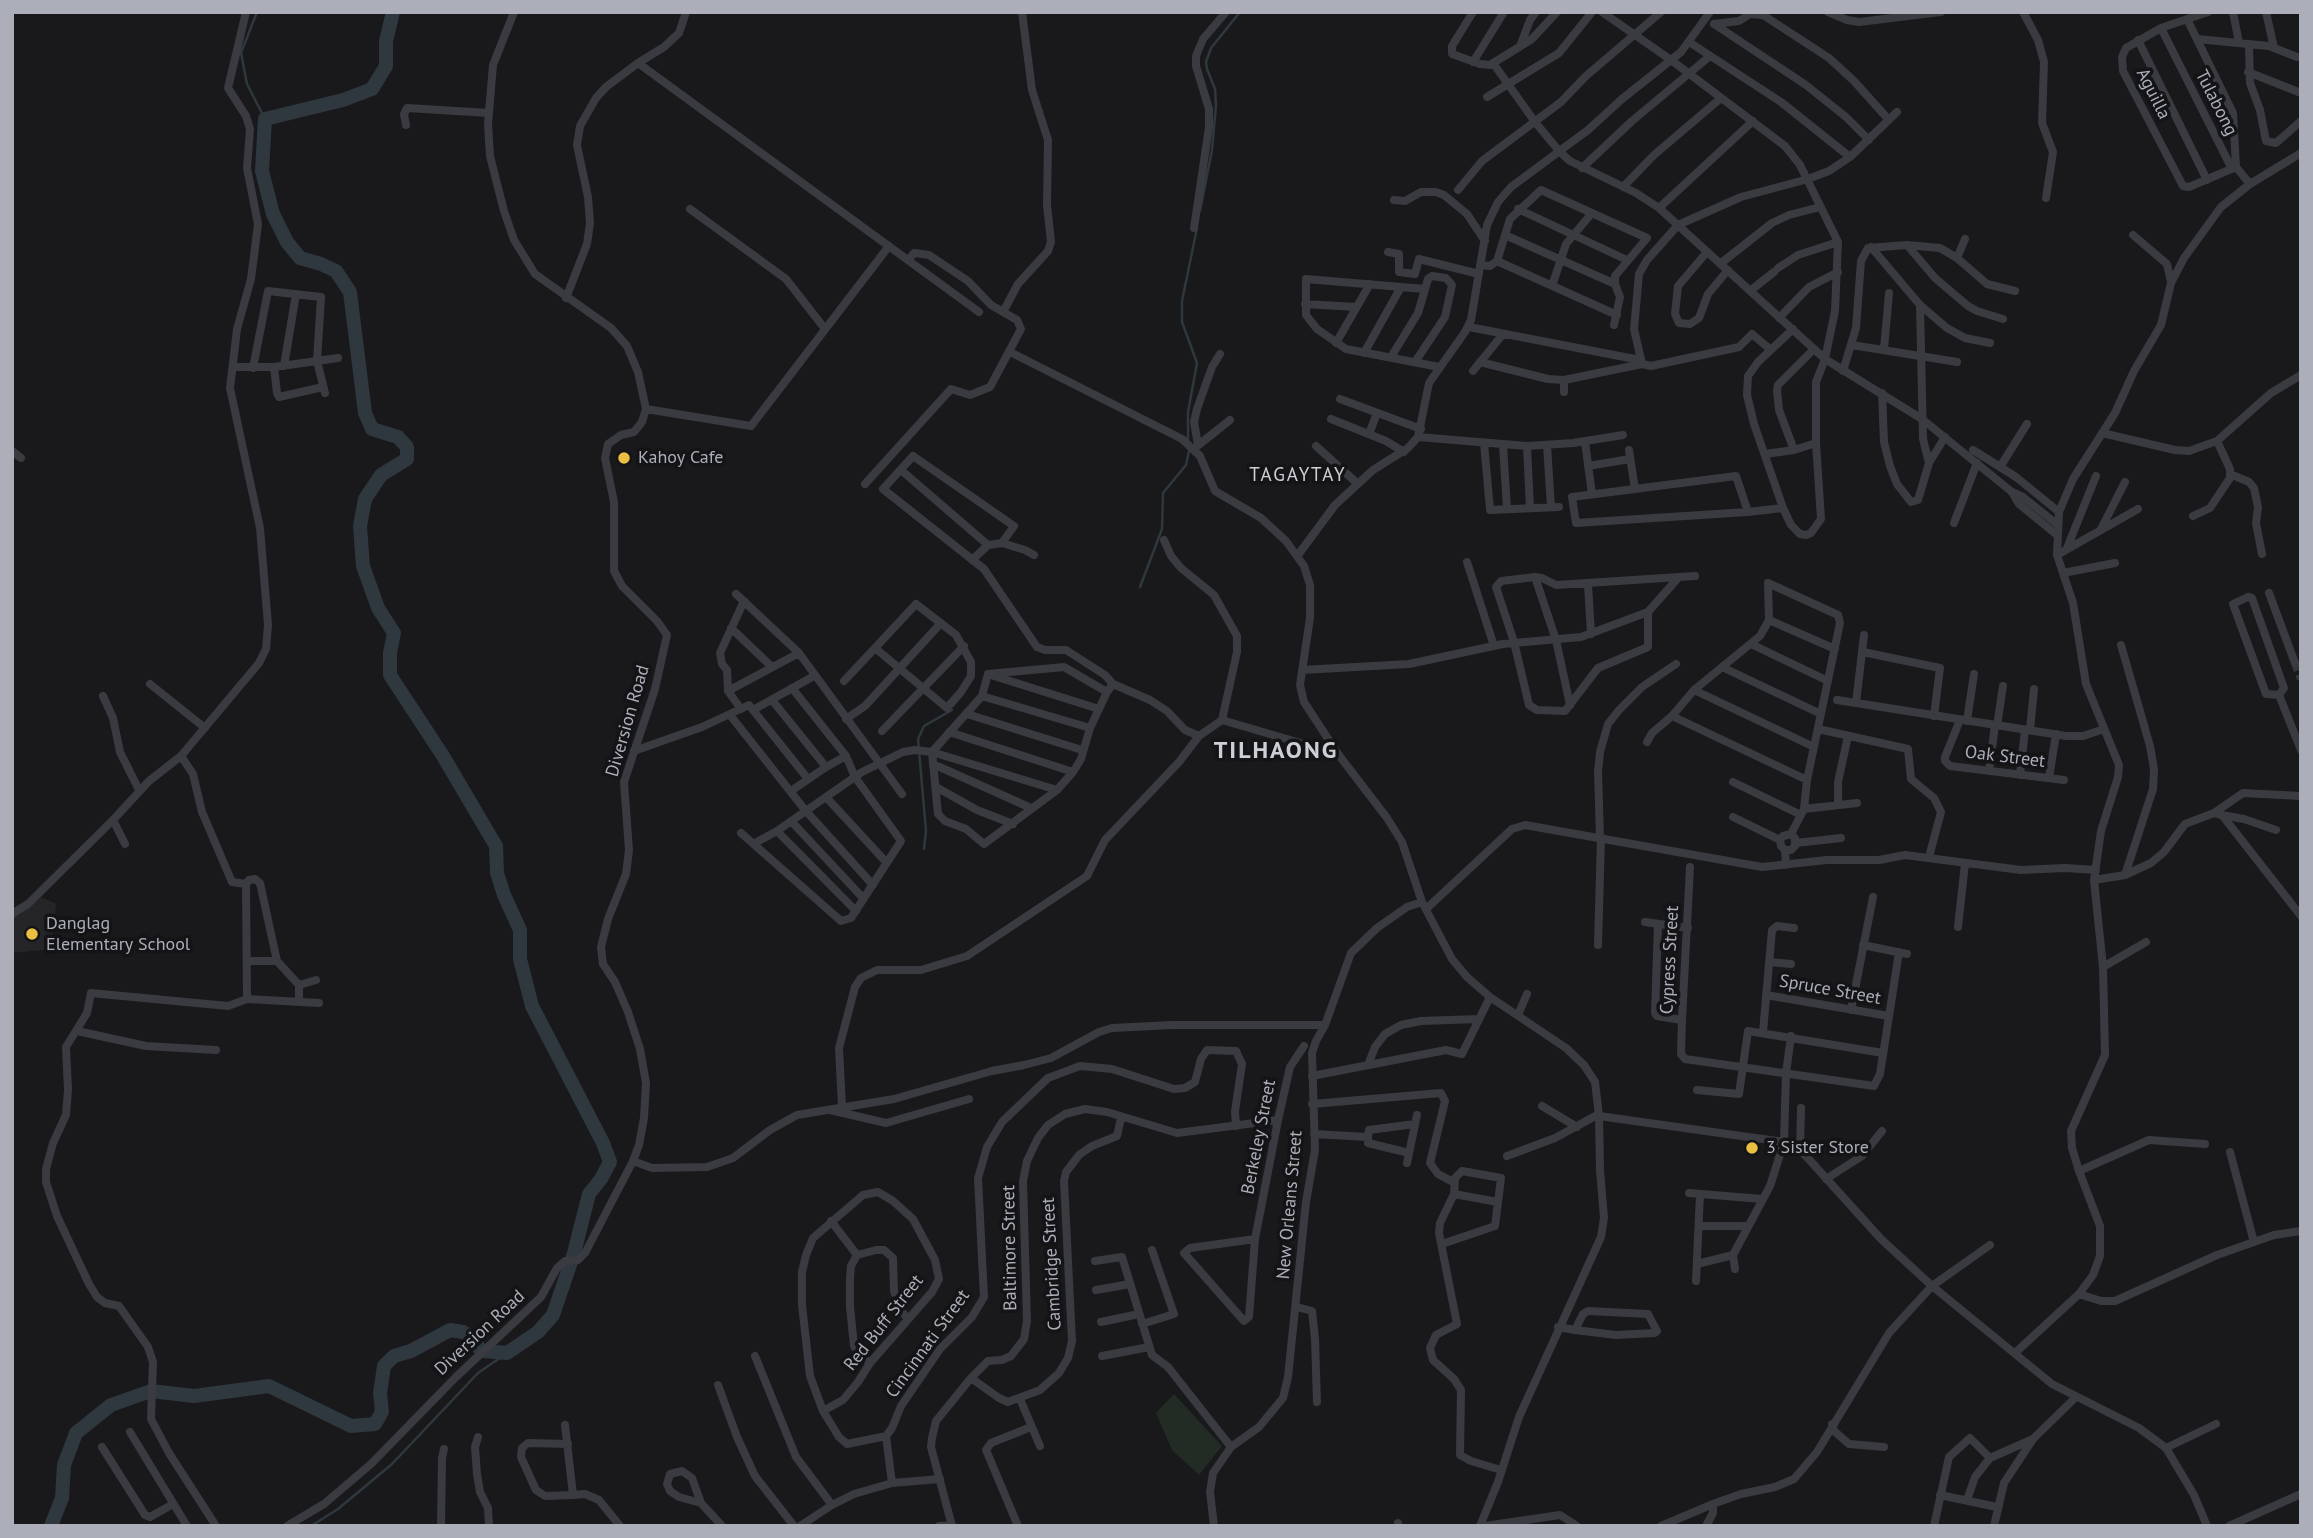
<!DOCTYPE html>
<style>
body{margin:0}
#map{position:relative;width:2313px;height:1538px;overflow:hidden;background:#19191b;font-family:"PT Sans",sans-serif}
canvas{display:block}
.frame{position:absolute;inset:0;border:14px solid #acafba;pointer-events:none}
</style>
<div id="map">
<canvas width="2313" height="1538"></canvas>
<div class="frame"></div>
</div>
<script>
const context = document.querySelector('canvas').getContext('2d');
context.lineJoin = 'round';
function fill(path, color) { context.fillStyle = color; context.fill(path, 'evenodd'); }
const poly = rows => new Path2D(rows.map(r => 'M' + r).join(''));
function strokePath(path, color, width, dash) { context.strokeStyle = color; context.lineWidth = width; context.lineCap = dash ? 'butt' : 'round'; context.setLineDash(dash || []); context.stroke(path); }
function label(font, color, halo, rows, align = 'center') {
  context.font = font + ' "PT Sans",sans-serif'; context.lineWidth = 7; context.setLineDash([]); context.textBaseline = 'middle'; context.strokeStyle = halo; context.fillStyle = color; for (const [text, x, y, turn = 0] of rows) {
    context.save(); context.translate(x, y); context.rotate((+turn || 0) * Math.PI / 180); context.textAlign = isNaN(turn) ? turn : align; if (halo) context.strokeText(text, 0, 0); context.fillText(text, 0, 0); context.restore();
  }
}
fill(poly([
 [41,897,56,904,51,949,12,953,12,918,21,914]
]), '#252528');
fill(poly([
 [1174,1394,1222,1446,1199,1475,1172,1450,1156,1413]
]), '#232b25');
strokePath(poly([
 [257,12,241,53,247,84,265,119],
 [1200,211,1212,150,1216,105,1215,89,1207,69,1206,62,1211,48,1240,12],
 [1188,440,1188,412,1197,363,1182,322,1182,301,1197,228],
 [1140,587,1162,529,1163,493,1186,465,1189,451],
 [924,849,926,831,918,739,924,726,952,710],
 [311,1526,338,1509,392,1464,478,1373,507,1353]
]), '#2f373f', 2.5);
strokePath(poly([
 [393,12,386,41,386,66,372,89,343,100,265,119,262,171,273,214,287,242,300,258,321,264,336,271,350,292,365,413,372,429,398,437,407,447,407,459,381,475,365,499,360,526,363,566,378,608,394,633,390,653,390,675,443,756,496,846,497,873,504,895,520,930,520,959,532,1006,603,1143,610,1162,601,1179,589,1194,574,1253,553,1315,538,1332,507,1353,484,1351],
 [51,1526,62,1498,64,1465,76,1433,111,1405,151,1391,194,1396,269,1386,351,1426,375,1424,382,1412,380,1393,384,1366,394,1356,411,1351,450,1330,463,1332,470,1336,480,1349]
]), '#2f373f', 14);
strokePath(poly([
 [2295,663,2301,679]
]), '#36373b', 8, [8, 4]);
strokePath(poly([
 [1473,12,1452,46,1452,54,1480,64,1490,65,1532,39,1557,12],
 [1602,12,1671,60,1785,146,1800,165,1838,242,1835,311,1825,359,1816,382,1816,443,1821,519,1811,533,1806,535,1800,534,1791,525,1783,508,1754,424,1747,395,1748,376,1758,362,1793,329],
 [1828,12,1847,20,1859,22,1941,12],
 [2023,12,2038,40,2044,62,2042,123,2053,152,2046,198],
 [2208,12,2161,28,2126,48,2122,57,2123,71,2183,186,2189,187,2236,167],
 [2233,12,2239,43],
 [2266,12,2274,48],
 [2187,19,2233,113,2236,167],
 [1714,24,1739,21,1750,14,1763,15,1829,58,1854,81,1889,120],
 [1714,24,1806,85,1846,117,1869,140],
 [2161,28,2232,169],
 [2197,39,2269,46,2297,57],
 [2138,40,2207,180],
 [1689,42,1781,102,1850,157],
 [1521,44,1530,20,1536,12],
 [2249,44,2250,83,2260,110,2266,141,2276,143,2301,121],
 [1473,62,1504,12],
 [638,63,979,312],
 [1493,63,1535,122,1560,152,1570,161,1636,193,1659,208,1825,359,1922,419,2012,492,2023,497,2058,525],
 [2248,72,2301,93],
 [1487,97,1559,53,1592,12],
 [406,125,404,114,407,108,489,113],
 [2236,167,2250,184],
 [1582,168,1632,121,1710,56],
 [1623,187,1654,155,1721,98],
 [1458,190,1482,161,1561,102,1586,76,1661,12],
 [1394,200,1405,201,1421,192,1436,192,1444,195,1467,214,1485,241],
 [1659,208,1753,121],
 [690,209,786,279,825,329],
 [1518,209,1627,260],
 [1194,228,1209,127,1209,109,1196,66,1196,56,1203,39,1226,12],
 [1505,235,1615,284],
 [2133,235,2167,264,2171,282],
 [1907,245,1935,278,1968,306,1977,311,2003,319],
 [1871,247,1920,305,1947,328,1965,338,1990,343],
 [1388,252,1399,254,1399,272,1415,274,1419,259,1479,274],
 [1707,252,1678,286,1675,314,1679,323,1690,324,1699,318,1708,294,1728,270],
 [1957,258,1965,239],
 [1497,261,1617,315],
 [1720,264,1772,223,1789,215,1820,207],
 [1480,265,1490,266,1497,261,1510,219,1541,190,1647,238,1615,276,1615,284,1620,297,1614,325],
 [1778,268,1798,255,1838,242],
 [1552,286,1566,244,1591,214],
 [1425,289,1306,279,1306,315,1317,329,1346,349,1439,367],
 [1750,291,1774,272],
 [566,298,587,244,590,223,588,197,577,145,580,126,596,98,606,87,638,63,664,47,679,33,686,12],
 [1305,304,1356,307],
 [1920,305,1923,439,1929,463],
 [1003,312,1018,284,1048,251,1051,242,1047,205,1048,140,1032,90,1022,12],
 [1779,318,1809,287,1838,272],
 [1469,327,1640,360],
 [1336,343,1370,284],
 [1852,345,1957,362],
 [1884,349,1889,293],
 [1010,352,1182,439,1200,456,1215,491,1261,518,1286,541,1304,566,1310,585,1310,618,1300,685,1304,702,1338,754,1387,818,1402,842,1422,902,1452,959,1467,977,1490,997,1566,1048,1584,1065,1595,1082,1599,1116,1600,1170,1604,1218,1601,1237,1519,1417,1498,1482,1480,1526],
 [1364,353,1401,287],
 [1391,357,1418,313,1428,279,1432,276,1446,278,1452,285,1445,317,1415,362],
 [1480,362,1548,379,1564,380,1642,364,1651,366,1739,347,1752,334,1771,350],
 [1642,364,1634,329,1639,274,1647,260,1678,225,1741,197,1808,179,1829,171,1850,157,1897,112],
 [284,366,296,294],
 [233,367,274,367,338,358],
 [274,367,277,393,279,397,323,387],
 [253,368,268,291,321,297,317,361,325,393],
 [1473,371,1503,334],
 [1843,371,1856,328,1861,261,1868,248,1907,245,1940,248,1957,258,1987,284,2015,291],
 [1564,380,1564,392],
 [1882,393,1884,442,1890,466,1897,484,1911,502,1918,500,1929,463,1945,437],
 [1340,399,1421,429],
 [646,409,751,426,889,246],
 [1331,419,1386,441,1404,452],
 [2102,433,2175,450,2189,451,2217,441,2271,393,2301,375],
 [1369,434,1377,413],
 [1418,437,1527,446,1573,443,1623,435],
 [1585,442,1592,494],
 [1484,443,1490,510,1559,507],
 [1198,445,1194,422,1197,409,1212,367,1220,354],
 [1503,445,1507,509],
 [1547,445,1551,507],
 [1316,446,1358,484],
 [1527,446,1530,508],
 [1196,447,1230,420],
 [1629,450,1635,489],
 [1794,450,1779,410,1777,390,1778,385,1814,349],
 [1973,450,2016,477,2059,512],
 [12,451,21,458],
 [1765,454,1794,450,1816,443],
 [1588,466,1630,459],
 [2000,467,2027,424],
 [901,470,988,545],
 [2230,474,2249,482,2254,488,2258,507,2256,523,2262,554],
 [865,484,951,389,970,395,990,387,1021,329,1017,320,991,305,968,281,929,255,914,253,908,260],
 [2012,492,2019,504,2057,535],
 [1748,512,1736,476,1572,497,1576,523,1748,512,1783,508],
 [2193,516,2210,508,2230,478,2230,469,2217,441],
 [1954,523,1977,463],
 [2101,529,2125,482],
 [1002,543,1014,526,913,456,883,489,984,569,1037,647,1045,650,1066,650,1105,675,1113,684,1150,700,1167,711,1185,730,1199,736],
 [2067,548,2096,476],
 [1298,555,1335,505,1373,470,1408,448,1418,437,1429,383,1465,332,1471,320,1487,225,1498,202,1511,187,1588,130,1622,99,1681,52,1710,12],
 [2057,555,2138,509],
 [972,560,988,545,1002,543,1025,550,1034,555],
 [1467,562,1494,646],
 [2063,573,2115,563],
 [1535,577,1556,640,1570,705],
 [1588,584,1591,634],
 [2269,593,2295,663],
 [736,594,799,653,902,794],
 [2248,597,2252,598,2284,688,2279,695,2266,694,2233,604,2248,597],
 [1648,612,1648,647,1598,668,1565,711,1537,710,1529,705,1514,642,1496,587,1501,581,1535,577,1542,578,1556,585,1695,576],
 [1769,620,1835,649],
 [731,628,772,667],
 [1751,644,1828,681],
 [2121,645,2150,746,2154,769,2153,789,2125,875],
 [1863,652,1940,668,1934,716],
 [1722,667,1821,714],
 [1302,670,1409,664,1503,644,1581,637,1648,612,1678,578],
 [988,674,982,696,932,752,938,814,945,821,966,829,984,844,1057,790,1073,772,1081,759,1090,728,1107,692,1113,684],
 [988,674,1064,667,1107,692],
 [994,676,1099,709],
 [844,681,875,648,916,604,956,635,971,662,971,676,961,692,947,708,875,648],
 [150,684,205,728],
 [1694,690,1814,747],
 [728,691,799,653],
 [2279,695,2301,750],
 [103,696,113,718,120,752,139,790],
 [982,696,1090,728],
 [772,700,826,767],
 [1837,700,2066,736,2083,736,2104,729],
 [1856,703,1864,635],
 [741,709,728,691,727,670,722,664,720,653,744,601],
 [753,710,814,676],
 [967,714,1082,750],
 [730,715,805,810,873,885],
 [1672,716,1807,780],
 [846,719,865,706,941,623],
 [1222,720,1338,754],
 [1960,720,1945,757,1945,761,1950,766,2064,780],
 [1967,721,1974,674],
 [1997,726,2003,686],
 [1818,729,1908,749,1911,779,1934,798,1941,812,1929,857],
 [2030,730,2034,689],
 [882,731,964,646],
 [949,732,1073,772],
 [1647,742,1652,733,1672,716,1694,690,1760,636,1769,620,1768,583,1838,615,1840,623,1807,780,1804,809,1791,834],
 [634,751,702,727,749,705,808,779],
 [181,756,193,774,202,812,232,882,246,884,249,880,255,879,260,883,277,961,299,985,299,1002],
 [933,764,1031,808],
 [1989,771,1995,725],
 [2020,775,2025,730],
 [2049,778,2056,734],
 [1733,782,1801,815],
 [936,787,977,810,1013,824],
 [791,791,826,767,846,756],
 [826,797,886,862],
 [1838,805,1838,782,1848,736],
 [1804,809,1857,803],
 [2214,813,2222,815,2301,916],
 [2222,815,2244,819,2276,830],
 [1733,817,1780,840],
 [113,820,125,844],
 [791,821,863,898],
 [777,831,856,911],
 [741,833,841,921,851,918,901,841,855,777,846,756,792,688],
 [1600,838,1598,772,1600,752,1608,724,1619,710,1642,687,1676,664],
 [755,843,777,831,862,772,903,752,915,750,932,752,1057,790],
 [1796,843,1841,838],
 [1785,850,1791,850,1795,846,1795,838,1791,834,1783,836,1780,840,1781,846,1785,850,1786,865],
 [1690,867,1682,1020,1681,1054,1685,1059,1874,1086,1880,1074,1899,952],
 [2094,880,2125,875,2151,863,2164,852,2185,824,2214,813,2243,793,2301,796],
 [246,884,247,999,319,1003],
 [1426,909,1512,829,1525,825,1762,867,1827,860,1879,860,1905,855,2021,870,2065,868,2096,870],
 [12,914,28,904,113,820,149,781,181,756,259,663,266,649,268,625,260,528,230,388,237,329,251,279,258,224,247,168,250,129,246,116,228,88,246,12],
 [1645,922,1688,928],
 [1658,924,1655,1013,1657,1016,1682,1020],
 [1958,927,1965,863],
 [1598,945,1601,838],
 [1863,945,1907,954],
 [247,961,277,961],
 [1769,962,1791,964],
 [2103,967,2146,942],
 [299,985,316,980],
 [1766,995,1889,1016],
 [1851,1010,1873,897],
 [1518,1015,1527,994],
 [77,1031,146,1046,216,1050],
 [1763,1032,1772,930,1777,926,1794,928],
 [1368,1065,1375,1047,1385,1034,1401,1025,1421,1021,1478,1019],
 [1312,1076,1446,1050,1462,1054,1490,997],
 [1697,1090,1739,1094,1748,1031,1883,1053],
 [1312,1104,1441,1093,1445,1101,1430,1163,1438,1174,1453,1182],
 [842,1106,839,1048,855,987,861,978,877,970,921,970,967,956,1087,876,1105,840,1179,762,1199,736,1222,720,1237,652,1237,636,1214,595,1181,568,1171,556,1164,540],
 [1542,1106,1577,1127],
 [830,1110,886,1123,969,1099],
 [1599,1116,1784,1142,1793,1146,1805,1155,1881,1239,1932,1286,2052,1384,2139,1428,2166,1448,2194,1495,2207,1526],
 [1314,1134,1368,1137,1368,1143,1409,1153],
 [1368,1137,1369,1130,1415,1124],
 [1800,1152,1801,1108],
 [2230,1152,2254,1242],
 [1507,1156,1555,1138,1599,1114],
 [633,1161,652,1168,707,1167,733,1158,770,1130,797,1115,894,1099,992,1071,1024,1065,1051,1058,1099,1032,1112,1028,1172,1025,1325,1025],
 [1407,1163,1417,1115],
 [2079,1171,2149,1140,2205,1144],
 [1826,1179,1862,1156,1882,1131],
 [1689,1193,1762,1199],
 [1454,1194,1498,1202],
 [831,1221,857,1255],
 [1699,1226,1747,1226],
 [1255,1239,1190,1248,1184,1253,1244,1321,1249,1317,1255,1239,1278,1120,1290,1067,1304,1046],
 [1442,1244,1495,1226,1501,1178,1462,1171,1455,1178,1454,1194,1440,1223,1439,1233,1457,1324,1436,1335,1430,1348,1433,1360,1454,1379,1461,1390,1460,1455,1471,1461,1501,1470],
 [1095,1261,1122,1257,1152,1355,1168,1367,1231,1447],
 [1697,1264,1733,1255],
 [1735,1269,1733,1255,1770,1186,1784,1142,1786,1073,1791,1036],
 [1696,1281,1700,1194],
 [1096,1290,1130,1284],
 [2079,1294,2101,1301,2115,1301,2217,1255,2274,1235,2301,1231],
 [1297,1307,1312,1311,1315,1339,1317,1402],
 [1101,1322,1139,1314],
 [1142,1324,1174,1314,1152,1250],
 [1558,1327,1575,1330,1616,1335,1655,1333,1657,1331,1648,1314,1588,1311,1583,1314,1575,1330],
 [2015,1353,2079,1294,2093,1275,2100,1256,2100,1226,2079,1171,2072,1148,2071,1131,2105,1055,2103,967,2094,880,2101,831,2118,777,2119,765,2086,684,2073,603,2057,555,2059,512,2073,479,2115,413,2134,371,2161,325,2171,283,2184,258,2221,207,2250,184,2301,153],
 [755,1356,796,1457,832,1505],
 [1102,1356,1149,1347],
 [870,1363,860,1355,854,1346,850,1307,850,1278,851,1266,857,1255,876,1250,884,1250,893,1258,894,1291,900,1309,908,1319],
 [971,1378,999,1398,1008,1402,1040,1390,1059,1373,1068,1358,1072,1341,1064,1181,1066,1172,1079,1155,1092,1146,1117,1136,1121,1118],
 [718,1385,737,1437,755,1476,794,1526],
 [1020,1399,1040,1446],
 [823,1411,843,1400,858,1382,870,1363,932,1292,939,1279,935,1260,913,1219,893,1201,878,1192,863,1195,813,1238,806,1255,802,1272,802,1305,810,1376,823,1411,839,1437,847,1444,886,1436],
 [1832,1424,1834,1431,1849,1444,1884,1447],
 [565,1425,573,1495,585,1494,599,1500,620,1526],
 [130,1432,187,1526],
 [478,1437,475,1447,477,1474,480,1492,488,1508,489,1526],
 [568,1444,528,1443,522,1448,521,1457,536,1490,545,1496,573,1495],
 [102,1447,145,1515,150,1517,173,1504],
 [2166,1448,2216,1424],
 [892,1483,886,1436,892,1428,901,1406,940,1349,972,1317,984,1297,978,1178,987,1147,1002,1122,1048,1078,1080,1066,1112,1069,1174,1089,1185,1088,1195,1082,1201,1059,1207,1050,1236,1051,1242,1064,1235,1111,1236,1126],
 [1940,1495,1997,1507],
 [1967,1500,1975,1477,1990,1458,2033,1439],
 [701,1503,679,1497,670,1491,667,1484,670,1474,682,1471,692,1478,701,1503,722,1526],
 [1398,1523,1399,1526],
 [216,1526,169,1453,151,1419,153,1362,148,1347,119,1306,105,1303,97,1297,89,1284,57,1216,46,1182,46,1169,53,1143,66,1115,68,1090,66,1047,87,1013,91,993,228,1006,247,999],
 [287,1526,324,1504,371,1464,456,1377,541,1297,557,1268,565,1261,578,1260,585,1253,633,1161,639,1145,644,1118,646,1083,640,1049,628,1012,615,982,603,964,601,947,608,919,626,874,629,850,624,782,655,689,667,635,657,621,622,586,614,571,614,502,605,458,608,444,621,435,634,432,642,422,646,409,638,372,627,346,611,328,535,274,514,240,504,211,490,156,488,124,493,65,514,12],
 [441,1526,442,1458,444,1449],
 [800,1526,832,1505,854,1494,892,1483,940,1479],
 [939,1526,952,1525],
 [952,1526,931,1447,932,1438,936,1421,971,1378,988,1361,1002,1360,1011,1356,1024,1339,1027,1321,1023,1181,1027,1161,1038,1138,1048,1125,1065,1114,1085,1109,1107,1112,1177,1133,1278,1120],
 [1018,1526,986,1450,991,1443,1031,1427],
 [1214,1526,1210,1492,1213,1473,1231,1447,1259,1427,1283,1398,1288,1377,1306,1202,1315,1150,1312,1053,1316,1041,1325,1025,1351,953,1377,928,1407,907,1422,902],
 [1485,1526,1560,1515,1577,1526],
 [1661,1526,1713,1504,1741,1494,1775,1487,1794,1479,1817,1452,1889,1333,1932,1286,1990,1245],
 [1706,1526,1713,1513,1713,1504],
 [1934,1526,1949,1457,1970,1438,1990,1458],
 [1994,1526,2004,1483,2033,1439,2076,1397],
 [2229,1526,2301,1494]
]), '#3a3b40', 8);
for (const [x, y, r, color] of [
 [624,458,7,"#eabf42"],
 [32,934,7,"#eabf42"],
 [1752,1148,7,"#eabf42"]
]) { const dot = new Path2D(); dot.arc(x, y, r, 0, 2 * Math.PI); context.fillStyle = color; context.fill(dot); strokePath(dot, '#141416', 2.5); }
label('18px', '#acafba', '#141416', [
 ["Aguilla",2153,94,63],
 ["Tulabong",2216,103,63],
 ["Diversion Road",628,721,-74],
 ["Oak Street",2005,757,7],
 ["Cypress Street",1670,960,-87],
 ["Spruce Street",1830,990,10],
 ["Berkeley Street",1259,1137,-79],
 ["New Orleans Street",1290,1205,-85],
 ["Baltimore Street",1010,1248,-91],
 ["Cambridge Street",1052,1264,-93],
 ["Red Buff Street",884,1323,-52],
 ["Diversion Road",480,1333,-43],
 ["Cincinnati Street",928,1344,-54]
]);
label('18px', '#acafba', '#141416', [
 ["Kahoy Cafe",638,458],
 ["Danglag",46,924],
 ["Elementary School",46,945],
 ["3 Sister Store",1766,1148]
], 'left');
context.letterSpacing = '2px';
label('19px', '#cdcfd6', '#141416', [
 ["TAGAYTAY",1298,476]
]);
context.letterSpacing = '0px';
context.letterSpacing = '2px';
label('bold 24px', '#cdcfd6', '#141416', [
 ["TILHAONG",1276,751]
]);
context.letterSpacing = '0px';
</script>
